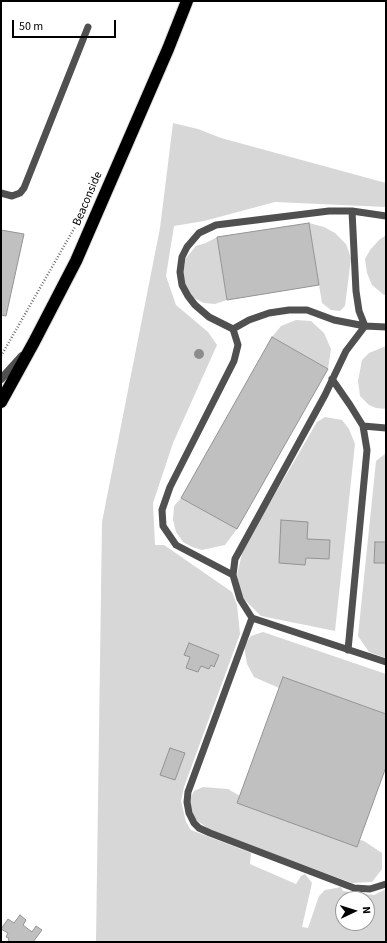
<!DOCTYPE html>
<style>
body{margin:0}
#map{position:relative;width:387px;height:943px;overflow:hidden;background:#fff;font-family:"Source Sans 3",sans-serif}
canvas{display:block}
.frame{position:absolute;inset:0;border:2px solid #000;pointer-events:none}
.north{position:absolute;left:335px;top:891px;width:40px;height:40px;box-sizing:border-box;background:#fff;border:1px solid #999;border-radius:50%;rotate:86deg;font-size:11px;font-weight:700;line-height:16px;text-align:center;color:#000}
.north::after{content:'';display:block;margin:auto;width:14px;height:18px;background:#000;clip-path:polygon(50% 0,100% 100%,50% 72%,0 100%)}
.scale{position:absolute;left:12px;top:20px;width:104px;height:18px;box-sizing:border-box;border:2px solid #000;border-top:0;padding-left:5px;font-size:12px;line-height:14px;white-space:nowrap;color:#000;-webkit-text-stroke:3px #fff;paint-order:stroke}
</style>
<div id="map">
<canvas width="387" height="943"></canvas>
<div class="frame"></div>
<div class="north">N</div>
<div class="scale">50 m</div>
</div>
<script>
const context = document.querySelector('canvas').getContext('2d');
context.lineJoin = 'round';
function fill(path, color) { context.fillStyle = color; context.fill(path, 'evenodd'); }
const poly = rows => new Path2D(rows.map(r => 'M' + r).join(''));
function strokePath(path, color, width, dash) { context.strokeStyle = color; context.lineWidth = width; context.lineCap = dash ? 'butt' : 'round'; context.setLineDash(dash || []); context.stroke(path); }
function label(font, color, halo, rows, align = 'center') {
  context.font = font + ' "Source Sans 3",sans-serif'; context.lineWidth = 3; context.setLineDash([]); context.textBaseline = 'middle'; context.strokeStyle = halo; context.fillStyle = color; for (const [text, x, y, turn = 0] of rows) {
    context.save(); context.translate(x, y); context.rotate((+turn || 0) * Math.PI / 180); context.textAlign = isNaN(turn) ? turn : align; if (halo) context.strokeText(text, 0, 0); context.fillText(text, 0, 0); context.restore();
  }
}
fill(poly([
 [173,123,198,129,221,138,386,183,386,207,275,202,204,221,174,226,166,276,176,305,208,332,217,345,173,443,153,503,155,545,164,545,232,592,237,605,240,634,184,787,181,801,186,822,191,830,251,853,250,864,296,884,301,876,305,874,312,883,302,927,308,928,319,896,325,890,341,887,343,891,374,895,386,889,386,942,96,942,102,522,160,228],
 [343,899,367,899,367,923,343,923],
 [309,223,324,227,335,233,346,244,351,258,345,306,340,311,331,310,322,303],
 [386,235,386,295,384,295,372,285,367,273,365,259,370,250,379,240],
 [217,237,227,300,215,304,204,303,192,297,185,286,183,272,186,258,196,246,206,243],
 [296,320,311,321,324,333,331,349,328,369,272,337,281,326],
 [386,346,386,409,376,408,369,405,360,396,358,381,362,360,369,353],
 [325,417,342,420,349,429,355,444,335,631,261,616,242,597,237,575,243,549,317,422],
 [386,453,386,658,369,652,358,636,376,461],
 [181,498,237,529,225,545,202,550,192,547,183,542,176,532,173,520,174,506],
 [263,632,386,674,386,714,283,677,279,688,254,677,247,664,244,646,251,636],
 [203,787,228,789,240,796,237,803,364,841,382,853,382,869,372,882,352,883,210,830,195,819,189,801,194,791]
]), '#d7d7d7');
const building = poly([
 [309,223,319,285,227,300,217,237,309,223],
 [1,230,24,234,6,316,1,315,1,230],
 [272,337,328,369,237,529,181,498,272,337],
 [281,520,308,522,307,539,330,540,329,559,306,558,305,565,279,563,281,520],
 [375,542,386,542,386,563,374,563,375,542],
 [189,643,219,655,214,667,211,665,209,669,201,666,198,672,186,668,190,657,184,655,189,643],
 [283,677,386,714,386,767,357,847,237,803,283,677],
 [170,748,185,753,175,780,160,775,170,748],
 [20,915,26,920,23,925,32,932,36,926,42,930,33,942,11,942,8,940,9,938,6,937,8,933,1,929,8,919,14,923,20,915]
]);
fill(building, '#c0c0c0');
strokePath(building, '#949494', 1);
const highway = poly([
 [1,402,34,342,76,261,168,49,187,1]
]);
strokePath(highway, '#dbdbdb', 14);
strokePath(poly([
 [1,356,75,227]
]), '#727272', 2.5, [1, 2]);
strokePath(poly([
 [1,193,12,196,20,193,24,188,88,27],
 [352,211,356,291,359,311,365,326],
 [386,327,365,326,346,351,325,395,235,559,233,575,240,599,252,618,386,662],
 [233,329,249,320,269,313,289,310,307,310,334,320,365,326],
 [332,379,350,405,363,426,367,450,348,650],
 [363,426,386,428],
 [233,575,176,545,163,526,162,510,170,487,234,361,238,345,233,329,209,317,195,305,188,296,182,285,180,272,182,257,187,247,199,233,216,225,329,211,352,211,386,216],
 [252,618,188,792,187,802,189,813,194,823,199,828,210,833,354,888,370,889,386,884]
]), '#505050', 7);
strokePath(poly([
 [1,379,22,356]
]), '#505050', 8);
strokePath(highway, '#000', 12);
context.fillStyle = '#8c8c8c';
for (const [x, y] of [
 [199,354]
]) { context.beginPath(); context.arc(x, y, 5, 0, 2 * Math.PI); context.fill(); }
label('12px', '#000', '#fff', [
 ["Beaconside",88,199,-67]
]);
</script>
